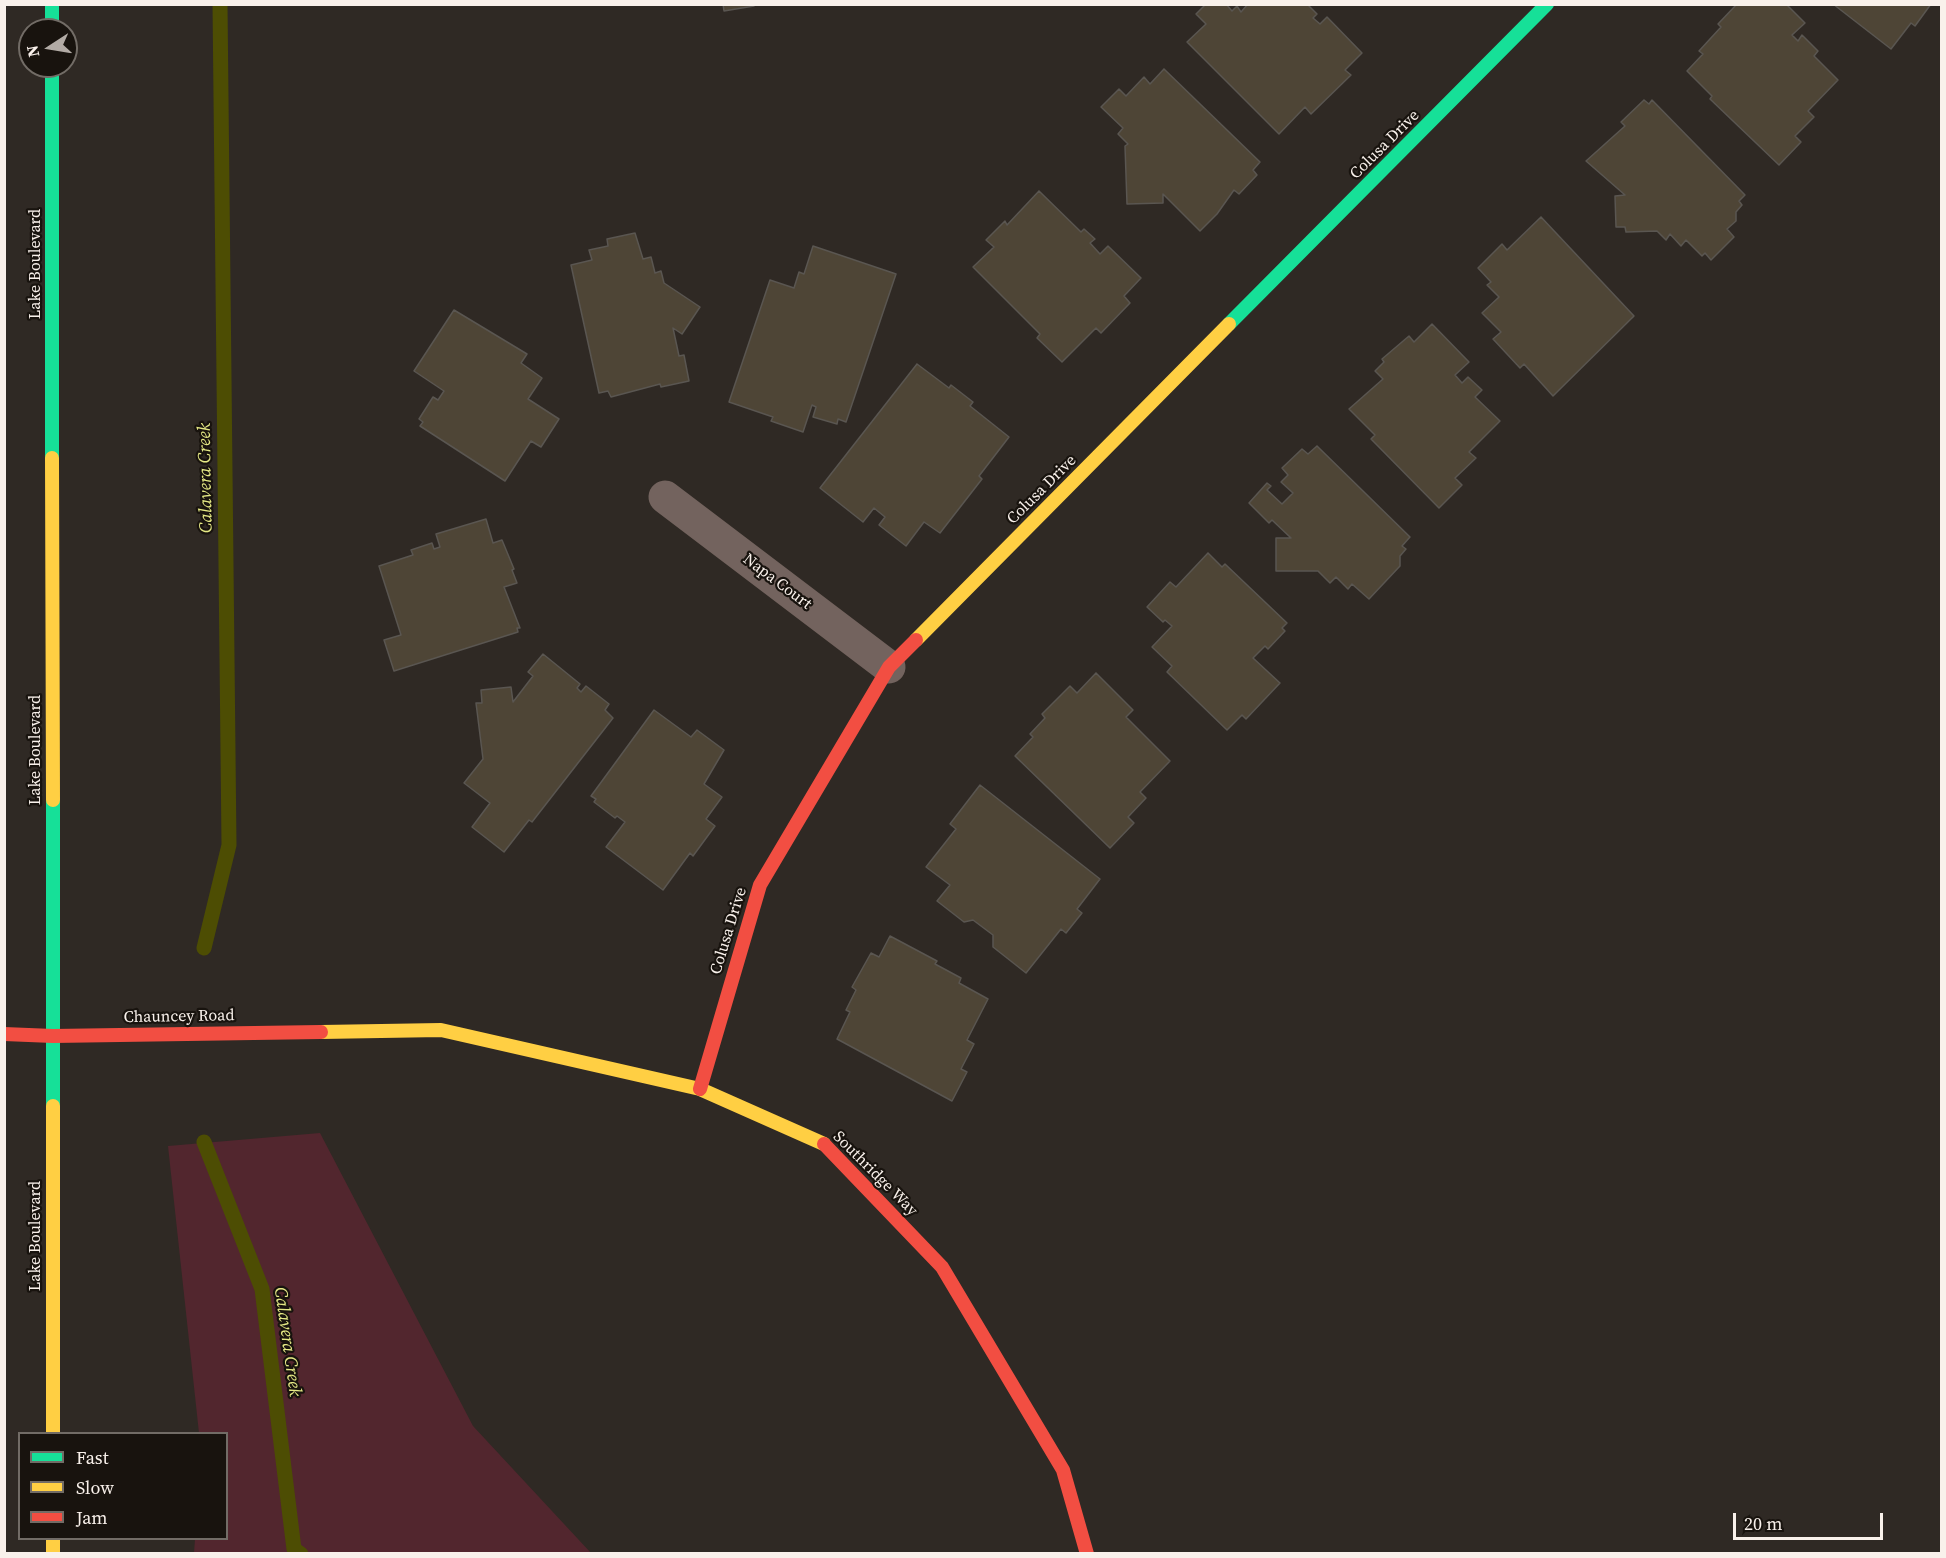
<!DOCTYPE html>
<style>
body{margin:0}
#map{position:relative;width:1946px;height:1558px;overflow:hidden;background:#2f2924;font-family:"Source Serif 4",serif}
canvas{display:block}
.frame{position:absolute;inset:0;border:6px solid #f9f1eb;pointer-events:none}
.legend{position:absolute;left:18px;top:1432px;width:210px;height:108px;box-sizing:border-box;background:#18130e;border:2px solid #726c66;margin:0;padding:8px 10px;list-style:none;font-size:18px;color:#f9f1eb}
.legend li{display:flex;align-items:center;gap:12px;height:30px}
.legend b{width:30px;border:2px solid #726c66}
.north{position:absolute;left:18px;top:18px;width:60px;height:60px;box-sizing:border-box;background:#18130e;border:2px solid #726c66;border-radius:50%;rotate:258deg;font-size:16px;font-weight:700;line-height:24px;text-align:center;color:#f9f1eb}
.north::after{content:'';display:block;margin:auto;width:21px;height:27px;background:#b2aba5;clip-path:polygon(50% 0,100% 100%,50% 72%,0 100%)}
.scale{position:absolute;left:1733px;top:1513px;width:150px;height:27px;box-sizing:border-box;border:3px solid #f9f1eb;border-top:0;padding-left:8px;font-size:18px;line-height:21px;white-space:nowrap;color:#f9f1eb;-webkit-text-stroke:4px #18130e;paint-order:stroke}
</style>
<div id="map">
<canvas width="1946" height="1558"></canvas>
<div class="frame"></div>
<ul class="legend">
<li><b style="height:8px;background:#16e098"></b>Fast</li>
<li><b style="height:8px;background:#ffcf43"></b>Slow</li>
<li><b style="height:8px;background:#f24e42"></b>Jam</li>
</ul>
<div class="north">N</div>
<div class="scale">20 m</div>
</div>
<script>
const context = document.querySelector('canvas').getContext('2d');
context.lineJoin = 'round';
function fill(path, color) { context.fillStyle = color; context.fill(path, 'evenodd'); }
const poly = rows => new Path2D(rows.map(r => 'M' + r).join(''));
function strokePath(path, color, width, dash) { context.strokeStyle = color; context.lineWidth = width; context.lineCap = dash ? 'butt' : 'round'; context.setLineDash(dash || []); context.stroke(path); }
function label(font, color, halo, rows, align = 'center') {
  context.font = font + ' "Source Serif 4",serif'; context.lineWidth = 4.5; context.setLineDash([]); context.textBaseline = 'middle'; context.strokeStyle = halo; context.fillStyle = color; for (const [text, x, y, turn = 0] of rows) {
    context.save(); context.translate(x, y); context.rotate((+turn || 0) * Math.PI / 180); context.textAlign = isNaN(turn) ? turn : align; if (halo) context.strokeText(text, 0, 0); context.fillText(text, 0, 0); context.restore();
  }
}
fill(poly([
 [320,1133,473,1426,591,1553,194,1553,195,1539,226,1538,226,1434,199,1433,168,1146]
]), '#52262e');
strokePath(poly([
 [204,948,229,845,220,4],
 [204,1142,262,1289,294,1549,301,1554]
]), '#4d4d03', 15);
const building = poly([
 [723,4,754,4,754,6,724,11,723,4],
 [1206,4,1226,4,1232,11,1237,6,1241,12,1248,4,1307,4,1317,14,1313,18,1320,24,1327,17,1362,53,1345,70,1351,75,1311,114,1305,107,1279,134,1187,42,1206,24,1196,14,1206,4],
 [1737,4,1786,4,1805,23,1792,35,1798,41,1802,35,1818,51,1814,56,1838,80,1808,111,1814,117,1795,136,1801,142,1779,165,1710,99,1712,96,1687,71,1703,54,1699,51,1721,27,1718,24,1737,4],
 [1833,4,1931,4,1915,26,1911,23,1891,49,1833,4],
 [1164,69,1260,162,1253,170,1257,175,1239,194,1234,190,1217,214,1200,231,1163,194,1163,203,1127,204,1125,146,1128,144,1118,134,1123,128,1101,107,1119,89,1126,96,1144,77,1150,84,1164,69],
 [1644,100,1649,104,1652,100,1745,195,1739,201,1742,205,1736,212,1736,221,1727,229,1734,237,1711,260,1705,253,1702,256,1686,240,1681,246,1670,234,1666,240,1657,231,1626,232,1625,227,1616,227,1615,196,1625,195,1586,161,1625,126,1621,122,1644,100],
 [1039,191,1081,232,1084,229,1095,239,1090,243,1100,254,1108,246,1141,278,1124,296,1130,303,1101,333,1096,328,1062,362,1037,338,1040,334,973,267,994,247,986,240,1005,221,1007,225,1039,191],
 [1541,217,1634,316,1553,396,1524,364,1520,368,1493,339,1501,332,1482,313,1499,297,1487,285,1491,282,1478,268,1502,244,1507,250,1541,217],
 [635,233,643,259,651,257,655,273,661,271,664,283,700,307,682,334,673,328,679,356,684,355,689,381,661,387,660,384,611,397,608,391,599,393,571,265,592,260,589,250,608,246,607,239,635,233],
 [813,246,896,274,846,422,838,419,837,424,813,417,816,407,812,405,803,432,771,421,773,417,729,402,770,280,794,288,799,272,804,274,813,246],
 [454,310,527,354,521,363,542,378,528,399,559,419,541,447,531,441,505,481,420,426,423,422,419,419,433,397,438,400,444,391,414,371,454,310],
 [1432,324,1469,362,1455,375,1462,383,1468,377,1482,390,1475,397,1500,421,1469,452,1476,458,1455,478,1462,485,1439,508,1371,439,1375,435,1349,409,1383,379,1375,371,1384,362,1382,359,1409,336,1414,342,1432,324],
 [917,364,949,388,951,385,973,402,970,406,1009,437,979,476,982,479,940,533,924,522,906,546,879,525,885,517,874,508,863,522,820,488,917,364],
 [1317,446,1410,537,1402,546,1406,549,1400,556,1400,566,1369,599,1352,584,1348,589,1336,577,1330,583,1318,571,1276,571,1276,538,1291,538,1272,520,1269,523,1249,503,1267,483,1271,486,1267,490,1282,504,1293,493,1281,482,1288,475,1282,468,1302,449,1308,454,1317,446],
 [486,519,493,543,502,540,514,569,512,570,517,583,504,587,520,628,517,628,518,632,394,671,384,640,401,635,379,566,413,555,411,550,432,543,434,549,440,547,436,534,486,519],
 [1208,553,1222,567,1225,564,1287,623,1282,628,1285,631,1268,649,1265,646,1253,658,1280,683,1246,719,1242,715,1227,730,1167,672,1172,666,1152,647,1172,626,1165,620,1163,622,1147,607,1170,582,1176,587,1208,553],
 [543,654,580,684,577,688,581,692,586,686,609,704,605,710,613,718,532,822,529,820,504,852,472,827,490,803,464,783,483,759,476,703,482,703,481,690,511,687,513,702,533,676,528,672,543,654],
 [1096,673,1133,710,1126,717,1170,761,1140,792,1146,798,1128,817,1134,823,1110,848,1015,756,1033,737,1030,734,1045,718,1042,714,1070,686,1077,693,1096,673],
 [654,710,691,737,697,730,724,750,704,784,722,797,706,819,715,826,693,856,690,853,663,890,606,847,625,822,617,816,615,818,594,802,596,799,591,796,654,710],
 [980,785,1100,879,1077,909,1082,913,1066,933,1061,929,1026,973,993,947,993,935,973,920,964,922,937,901,950,885,926,867,956,829,950,824,980,785],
 [890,936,937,961,935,964,961,978,959,983,988,999,967,1040,974,1044,961,1069,967,1072,952,1101,837,1039,850,1012,846,1010,856,990,852,987,871,953,879,957,890,936]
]);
fill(building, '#4e4536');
strokePath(building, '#5a5651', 1.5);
strokePath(poly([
 [665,497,889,667]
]), '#73635e', 33);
strokePath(poly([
 [52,4,52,30],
 [52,66,52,458],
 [1229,324,1547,4],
 [53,800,53,1106]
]), '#16e098', 14);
strokePath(poly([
 [52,458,53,800],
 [916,640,1229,324],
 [321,1032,441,1030,700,1089,824,1144],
 [53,1106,53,1434],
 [53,1538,53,1554]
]), '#ffcf43', 14);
strokePath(poly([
 [4,1034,53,1036,321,1032],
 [700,1089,760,885,889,667,916,640],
 [824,1144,942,1267,1063,1470,1087,1554]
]), '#f24e42', 14);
label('16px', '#f9f1eb', '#18130e', [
 ["Colusa Drive",1385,145,-45],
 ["Lake Boulevard",36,264,-90],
 ["Colusa Drive",1042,490,-45],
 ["Napa Court",777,582,37],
 ["Lake Boulevard",36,750,-90],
 ["Colusa Drive",729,931,-73],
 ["Chauncey Road",179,1017,-1],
 ["Southridge Way",875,1174,45],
 ["Lake Boulevard",36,1236,-90]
]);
label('italic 18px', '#e5e985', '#18130e', [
 ["Calavera Creek",206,478,-91],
 ["Calavera Creek",287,1342,82]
]);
</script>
